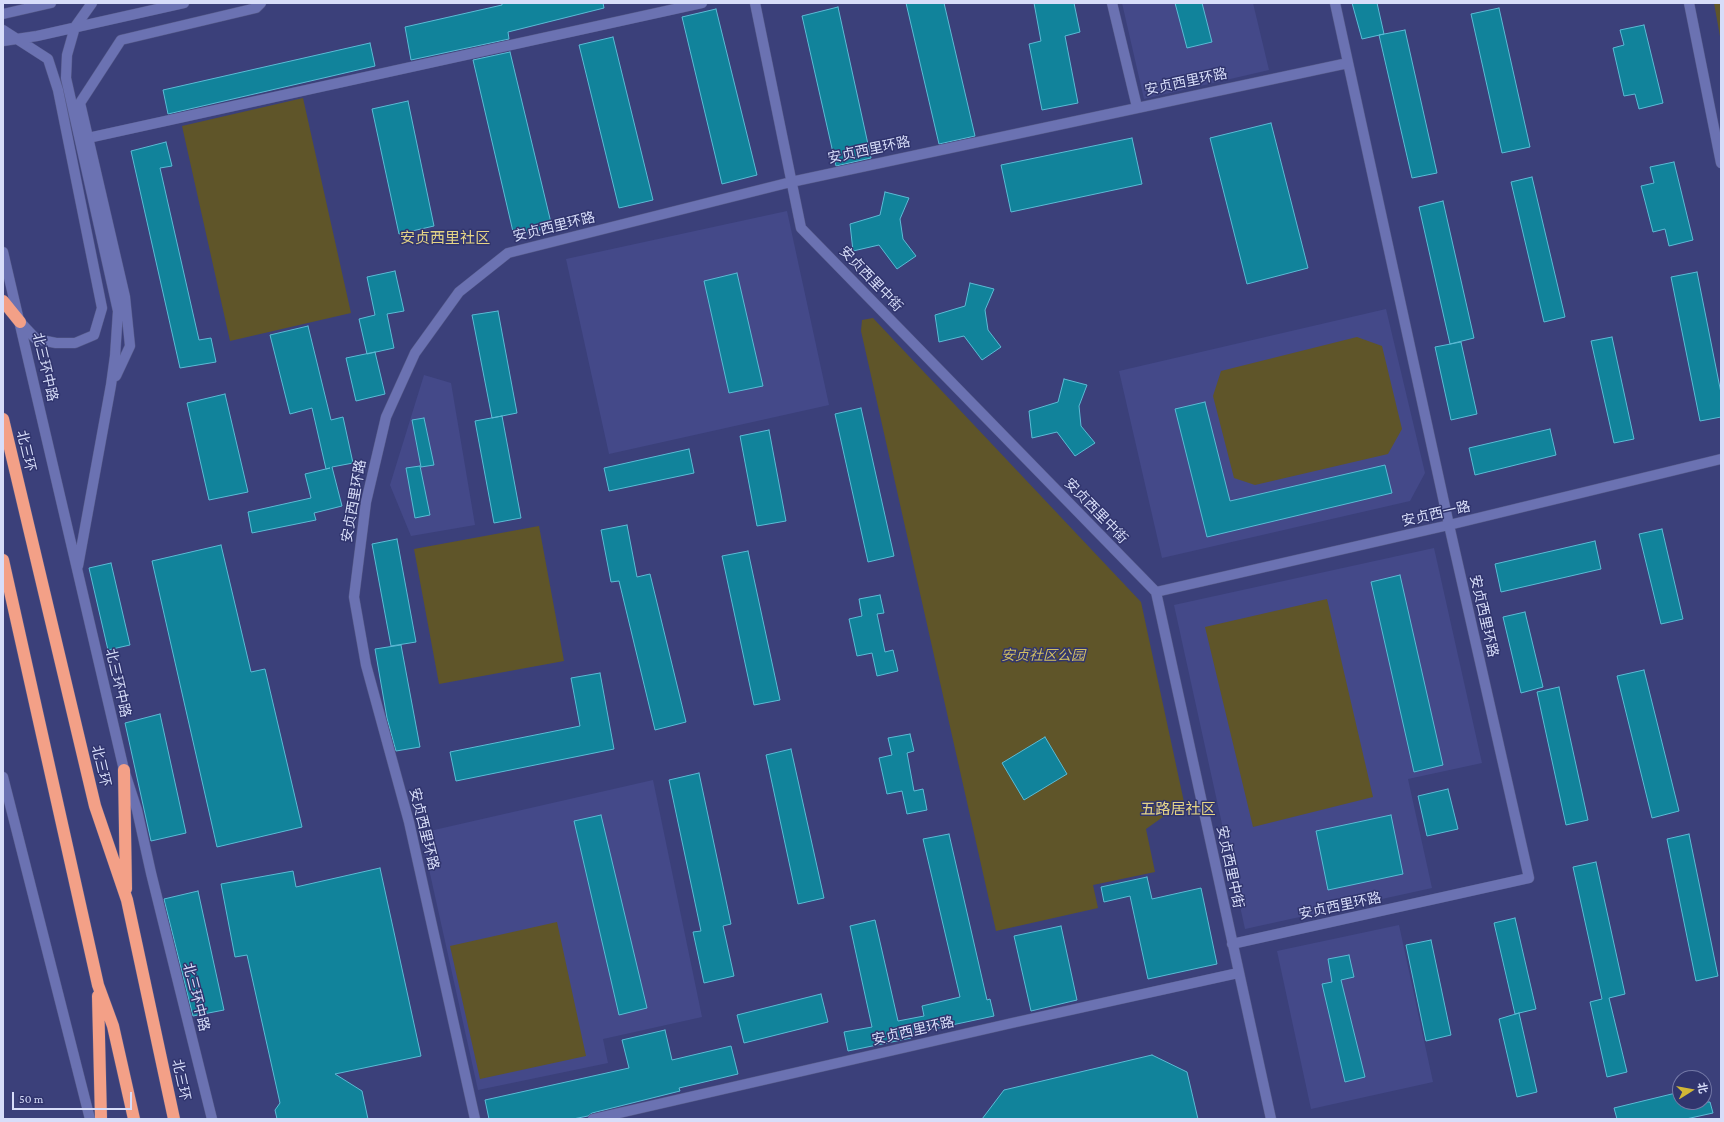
<!DOCTYPE html>
<meta charset="utf-8">
<style>
body{margin:0}
#map{position:relative;width:1724px;height:1122px;overflow:hidden;background:#3b407a;font-family:"Crimson Pro","Noto Sans SC",serif}
canvas{display:block}
.frame{position:absolute;inset:0;border:4px solid #d7ddf9;pointer-events:none}
.north{position:absolute;left:1672px;top:1070px;width:40px;height:40px;box-sizing:border-box;background:#31356e;border:1px solid #7378a6;border-radius:50%;rotate:79deg;font-size:11px;font-weight:700;line-height:16px;text-align:center;color:#d7ddf9}
.north::after{content:'';display:block;margin:auto;width:14px;height:18px;background:#d1b736;clip-path:polygon(50% 0,100% 100%,50% 72%,0 100%)}
.scale{position:absolute;left:12px;top:1092px;width:120px;height:18px;box-sizing:border-box;border:2px solid #d7ddf9;border-top:0;padding-left:5px;font-size:12px;line-height:14px;white-space:nowrap;color:#d7ddf9;-webkit-text-stroke:3px #31356e;paint-order:stroke}
</style>
<div id="map">
<canvas width="1724" height="1122"></canvas>
<div class="frame"></div>
<div class="north">北</div>
<div class="scale">50 m</div>
</div>
<script>
const context = document.querySelector('canvas').getContext('2d');
context.lineJoin = 'round';
function fill(path, color) { context.fillStyle = color; context.fill(path, 'evenodd'); }
const poly = rows => new Path2D(rows.map(r => 'M' + r).join(''));
function strokePath(path, color, width, dash) { context.strokeStyle = color; context.lineWidth = width; context.lineCap = dash ? 'butt' : 'round'; context.setLineDash(dash || []); context.stroke(path); }
function label(font, color, halo, rows, align = 'center') {
  context.font = font + ' "Crimson Pro","Noto Sans SC",serif'; context.lineWidth = 3; context.setLineDash([]); context.textBaseline = 'middle'; context.strokeStyle = halo; context.fillStyle = color; for (const [text, x, y, turn = 0] of rows) {
    context.save(); context.translate(x, y); context.rotate((+turn || 0) * Math.PI / 180); context.textAlign = isNaN(turn) ? turn : align; if (halo) context.strokeText(text, 0, 0); context.fillText(text, 0, 0); context.restore();
  }
}
fill(poly([
 [1122,3,1253,3,1269,70,1144,99],
 [787,211,829,405,609,454,566,259],
 [1386,309,1425,473,1410,501,1162,558,1119,371],
 [424,375,451,383,475,525,411,536,390,485],
 [1434,548,1482,763,1408,779,1432,888,1245,929,1174,605],
 [653,780,702,1017,603,1039,608,1063,478,1090,421,833],
 [1399,925,1433,1082,1311,1109,1277,951]
]), '#444989');
fill(poly([
 [1714,3,1721,3,1721,42],
 [303,98,351,313,230,341,182,126],
 [873,318,1141,602,1184,802,1146,829,1155,872,1093,885,1098,908,996,931,861,331,862,320],
 [1357,337,1382,346,1402,429,1388,454,1255,485,1234,478,1213,396,1221,371],
 [539,526,564,661,439,684,414,549],
 [1327,599,1373,797,1253,827,1205,627],
 [557,922,586,1056,480,1079,450,946]
]), '#5f5529');
const building = poly([
 [502,3,603,3,604,8,508,32,509,39,411,60,405,27,502,5,502,3],
 [906,3,944,3,975,136,939,144,906,3],
 [1034,3,1074,3,1080,32,1065,36,1078,103,1042,110,1029,44,1041,41,1034,3],
 [1175,3,1202,3,1212,42,1187,48,1175,3],
 [1352,3,1377,3,1384,34,1362,39,1352,3],
 [838,7,871,158,836,166,802,16,838,7],
 [1499,8,1530,147,1502,153,1471,14,1499,8],
 [716,9,757,175,722,184,682,17,716,9],
 [1644,25,1663,103,1639,109,1635,94,1624,96,1613,48,1624,45,1620,30,1644,25],
 [1405,30,1437,173,1412,178,1379,35,1405,30],
 [613,37,653,200,619,208,579,45,613,37],
 [370,43,375,66,168,114,163,90,370,43],
 [510,52,552,227,514,236,473,60,510,52],
 [408,101,434,226,399,234,372,109,408,101],
 [1271,123,1308,268,1247,284,1210,138,1271,123],
 [1132,138,1142,184,1011,212,1001,165,1132,138],
 [166,142,172,166,160,168,199,340,211,338,216,362,180,368,131,151,166,142],
 [1674,162,1693,240,1669,246,1665,229,1653,232,1641,186,1654,183,1650,167,1674,162],
 [1532,177,1565,317,1544,322,1511,182,1532,177],
 [885,192,909,198,900,219,903,239,916,256,897,269,879,245,853,251,850,224,880,215,885,192],
 [1443,201,1474,338,1450,344,1419,207,1443,201],
 [395,271,404,311,387,314,394,348,367,354,359,319,375,315,367,277,395,271],
 [1697,272,1721,393,1721,417,1700,421,1671,277,1697,272],
 [737,273,763,386,729,393,704,281,737,273],
 [970,283,994,289,985,310,988,330,1001,347,982,360,964,336,939,342,935,315,965,306,970,283],
 [498,311,517,413,492,418,472,315,498,311],
 [308,326,331,420,343,417,353,463,332,467,342,506,314,513,316,520,252,533,248,512,311,498,305,474,330,468,326,469,312,408,290,414,270,335,308,326],
 [1612,337,1634,439,1614,443,1591,341,1612,337],
 [1461,342,1477,414,1451,420,1435,347,1461,342],
 [375,352,385,394,356,401,346,358,375,352],
 [1064,379,1087,385,1079,406,1081,426,1095,443,1075,456,1057,432,1032,438,1029,411,1058,402,1064,379],
 [225,394,248,492,209,500,187,403,225,394],
 [1205,402,1230,501,1385,465,1392,493,1207,537,1175,409,1205,402],
 [861,408,894,556,868,562,835,414,861,408],
 [502,416,521,518,494,523,475,421,502,416],
 [424,418,434,465,421,467,412,420,424,418],
 [1550,429,1556,455,1475,475,1469,448,1550,429],
 [769,430,786,521,757,526,740,436,769,430],
 [689,449,694,473,609,491,604,468,689,449],
 [420,466,430,515,415,518,406,468,420,466],
 [627,525,637,577,650,574,686,722,655,730,619,581,611,582,601,530,627,525],
 [1662,529,1683,619,1661,624,1639,534,1662,529],
 [397,539,416,642,391,646,372,544,397,539],
 [1595,541,1601,569,1501,592,1495,564,1595,541],
 [221,545,251,672,265,669,302,827,217,847,152,561,221,545],
 [748,551,780,700,754,705,722,556,748,551],
 [111,563,130,645,108,650,89,568,111,563],
 [1400,575,1443,765,1414,772,1371,582,1400,575],
 [880,595,884,613,877,614,885,652,893,650,898,671,877,676,872,653,857,656,849,619,862,616,859,599,880,595],
 [1525,612,1543,687,1521,693,1503,617,1525,612],
 [401,645,420,747,396,751,387,718,375,649,401,645],
 [1644,670,1679,811,1652,818,1617,676,1644,670],
 [600,673,614,749,456,781,450,752,580,726,571,678,600,673],
 [1559,687,1588,820,1566,825,1537,692,1559,687],
 [160,714,186,833,151,841,125,723,160,714],
 [910,734,914,751,907,753,914,791,923,789,927,810,907,814,902,791,887,794,879,758,892,755,888,738,910,734],
 [1045,737,1067,774,1024,800,1002,763,1045,737],
 [791,749,824,898,798,904,766,755,791,749],
 [699,773,731,924,723,926,734,976,704,983,693,932,701,931,669,780,699,773],
 [1448,789,1458,829,1427,836,1418,796,1448,789],
 [601,815,647,1008,619,1015,574,821,601,815],
 [1391,815,1403,874,1328,890,1316,831,1391,815],
 [949,834,987,1000,990,999,994,1016,910,1034,911,1038,848,1051,844,1032,872,1027,850,926,875,920,898,1021,924,1016,922,1006,960,997,923,839,949,834],
 [1689,834,1718,976,1696,981,1667,839,1689,834],
 [1596,862,1625,994,1609,998,1627,1072,1607,1077,1590,1002,1602,999,1573,867,1596,862],
 [380,868,421,1056,335,1074,362,1091,368,1119,277,1119,275,1110,280,1103,247,955,235,957,221,884,293,871,296,887,380,868],
 [1147,877,1152,899,1201,888,1217,964,1148,979,1130,896,1104,902,1101,887,1147,877],
 [198,891,224,1010,193,1016,164,899,198,891],
 [1515,918,1536,1009,1515,1014,1494,923,1515,918],
 [1061,926,1077,1000,1031,1011,1014,936,1061,926],
 [1431,940,1451,1035,1426,1041,1406,945,1431,940],
 [1349,955,1354,977,1341,980,1365,1077,1345,1082,1322,984,1332,982,1328,959,1349,955],
 [821,994,828,1022,744,1043,737,1015,821,994],
 [1519,1013,1537,1092,1517,1097,1499,1019,1519,1013],
 [665,1030,672,1060,731,1046,738,1074,679,1088,680,1091,592,1113,588,1116,573,1119,489,1119,485,1100,629,1068,622,1040,665,1030],
 [1152,1055,1187,1072,1198,1119,982,1119,1004,1090,1152,1055],
 [1680,1092,1680,1102,1710,1102,1713,1113,1686,1119,1617,1119,1614,1108,1680,1092]
]);
fill(building, '#11839b');
strokePath(building, '#5bbbd5', 1);
const street = poly([
 [755,3,801,228,1156,592,1271,1119],
 [1112,3,1137,107],
 [1689,3,1721,163],
 [88,138,702,3],
 [1156,592,1449,525,1721,459],
 [1232,944,1529,878,1449,525,1335,3],
 [475,1119,409,822,366,665,354,597,366,502,386,417,415,353,459,292,508,253,791,182,1348,63],
 [593,1119,1012,1023,1238,973]
]);
const secondary = poly([
 [3,14,51,3],
 [3,30,48,59,58,90,102,308,94,335,75,343,56,343,36,339,22,324],
 [3,41,37,36,184,3],
 [3,252,124,770,137,810,151,873,212,1119],
 [116,376,130,346,125,297,80,103,121,40,256,8,261,3],
 [78,566,111,385,115,356,118,311,66,78,67,55,75,27,92,3],
 [3,777,90,1119]
]);
const highway = poly([
 [3,301,20,322],
 [3,419,95,806,127,900,174,1119],
 [3,560,98,985,113,1026,134,1119],
 [124,770,126,889],
 [98,996,101,1119]
]);
strokePath(street, '#555988', 11);
strokePath(secondary, '#555988', 11);
strokePath(highway, '#555988', 13);
strokePath(street, '#6b72b2', 10);
strokePath(secondary, '#6b72b2', 10);
strokePath(highway, '#f3a087', 12);
label('14px', '#d7ddf9', '#31356e', [
 ["安贞西里环路",1186,82,-12],
 ["安贞西里环路",869,150,-12],
 ["安贞西里环路",554,227,-14],
 ["安贞西里中街",871,279,46],
 ["北三环中路",45,367,77],
 ["北三环",26,451,77],
 ["安贞西里环路",354,501,-80],
 ["安贞西里中街",1096,511,46],
 ["安贞西一路",1436,514,-13],
 ["安贞西里环路",1484,616,77],
 ["北三环中路",118,683,77],
 ["北三环",101,766,77],
 ["安贞西里环路",424,829,76],
 ["安贞西里中街",1230,867,78],
 ["安贞西里环路",1340,906,-12],
 ["北三环中路",196,997,76],
 ["安贞西里环路",913,1031,-13],
 ["北三环",181,1080,78]
]);
label('italic 14px', '#d2bf63', '#31356e', [
 ["安贞社区公园",1043,656]
]);
label('15px', '#e5d486', '#31356e', [
 ["安贞西里社区",445,238],
 ["五路居社区",1178,809]
]);
</script>
